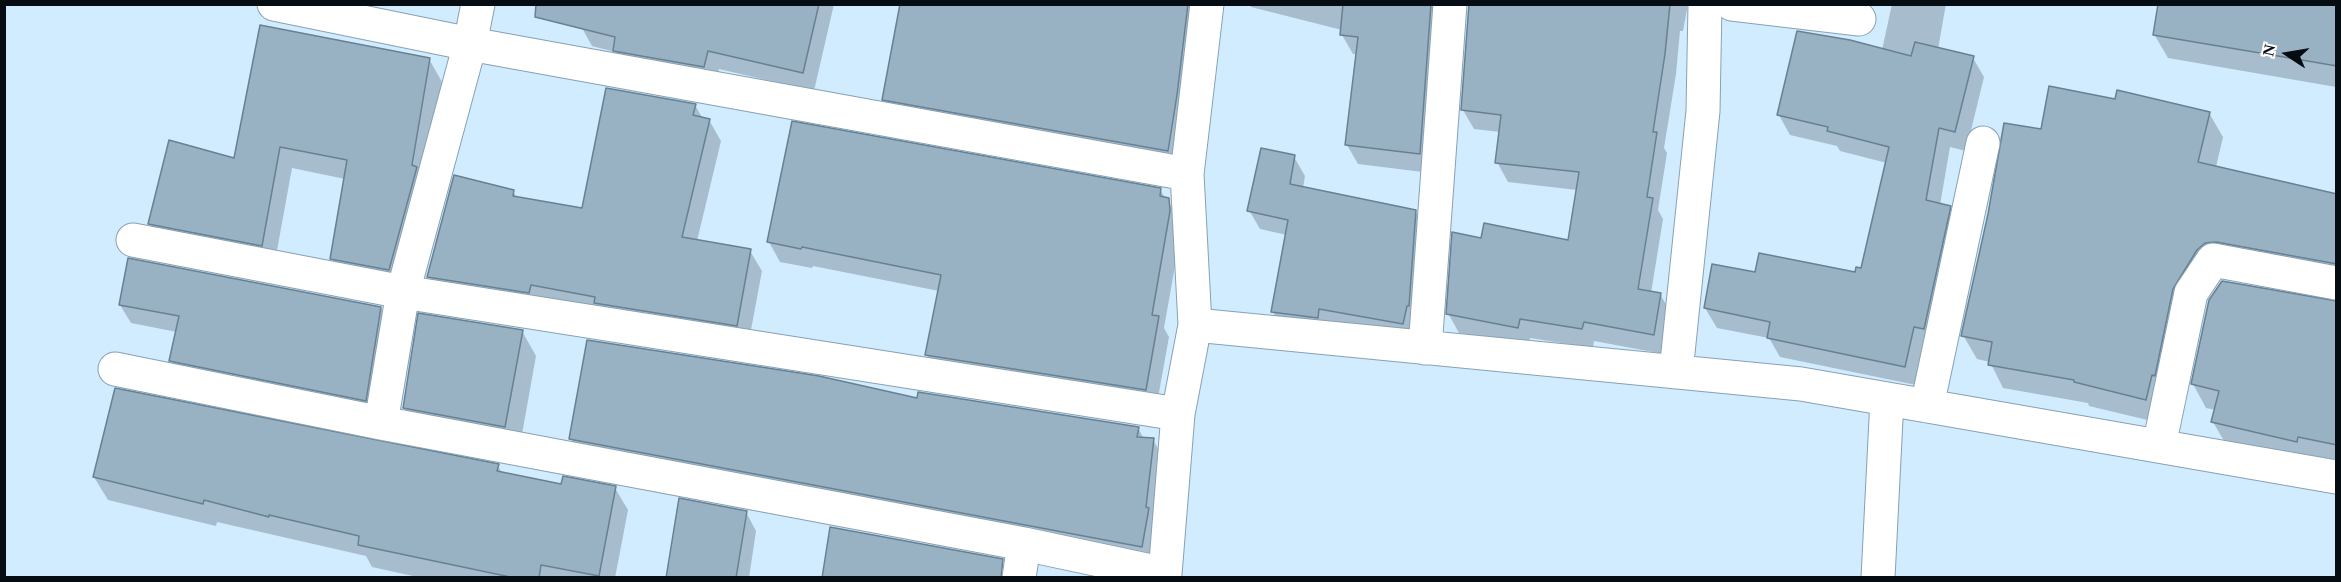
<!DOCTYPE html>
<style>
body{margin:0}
#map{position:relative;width:2341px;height:582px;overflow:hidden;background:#d1ecff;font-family:"Times New Roman",serif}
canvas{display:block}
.frame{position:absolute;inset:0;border:6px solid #050d13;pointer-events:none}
.north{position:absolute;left:2257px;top:24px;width:60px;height:60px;-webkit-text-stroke:4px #fff;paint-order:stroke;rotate:282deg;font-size:16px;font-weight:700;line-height:24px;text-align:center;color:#050d13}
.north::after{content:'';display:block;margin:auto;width:21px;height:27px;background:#050d13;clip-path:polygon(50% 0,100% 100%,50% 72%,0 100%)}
</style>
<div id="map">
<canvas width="2341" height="582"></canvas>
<div class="frame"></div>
<div class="north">N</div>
</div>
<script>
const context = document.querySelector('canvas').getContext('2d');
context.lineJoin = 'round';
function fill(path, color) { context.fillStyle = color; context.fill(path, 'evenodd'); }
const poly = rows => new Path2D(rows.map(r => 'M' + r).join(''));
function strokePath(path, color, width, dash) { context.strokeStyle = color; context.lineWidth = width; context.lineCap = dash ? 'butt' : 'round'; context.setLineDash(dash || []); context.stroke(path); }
fill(poly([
 [587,4,834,4,814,91,719,69,715,86,625,69,615,52,592,46,582,28],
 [892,4,1209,4,1179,171,895,120,883,99,901,7],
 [1250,4,1460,4,1431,173,1358,164,1347,145,1358,54,1353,54,1342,35,1342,30,1251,7],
 [1464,4,1688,4,1683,31,1680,31,1676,74,1664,148,1667,153,1658,210,1663,219,1651,293,1660,294,1671,313,1664,354,1594,341,1593,348,1530,338,1528,346,1459,333,1448,313,1482,239,1569,241,1577,190,1508,182,1497,162,1500,132,1474,129,1463,110,1470,6],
 [1892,4,1946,4,1938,49,1973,58,1984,77,1966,151,1950,147,1940,205,1950,207,1961,226,1916,385,1780,357,1769,338,1717,328,1705,308,1757,274,1856,274,1862,270,1887,163,1840,151,1837,146,1790,135,1779,115,1799,32,1828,36,1882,50],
 [2336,4,2336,87,2168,58,2154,34],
 [429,59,442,82,425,183,402,292,344,280,331,258,345,179,292,168,274,267,162,245,149,224,236,160],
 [2116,101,2209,113,2223,137,2216,167,2336,195,2336,285,2211,274,2160,423,2089,406,2088,403,2003,388,1990,362,1977,359,1963,335,2042,131],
 [695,105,703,119,709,120,721,141,697,241,750,251,762,271,748,346,440,297,428,277,513,191,517,198,583,210],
 [1294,157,1305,176,1303,188,1415,211,1426,230,1414,342,1284,330,1273,312,1287,235,1260,229,1249,210],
 [1160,190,1180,219,1181,232,1164,328,1169,337,1156,409,938,375,927,355,939,291,813,266,812,268,780,262,769,242],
 [2336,303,2336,465,2227,446,2213,422,2216,410,2206,408,2193,384],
 [120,305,381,308,391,327,376,419,182,379,171,361,177,332,131,323],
 [522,331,536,356,519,451,418,432,404,408],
 [918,400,1138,428,1144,439,1153,440,1164,459,1153,566,582,458,571,439],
 [498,466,502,473,563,486,615,488,628,510,615,578,422,578,372,567,366,556,217,522,216,526,108,500,94,477],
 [746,512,756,531,749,578,667,578]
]), '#0003');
const building = poly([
 [536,4,819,4,803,73,708,51,704,67,613,51,615,37,535,17,536,4],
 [900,4,1188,4,1177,95,1168,151,882,100,900,4],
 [1343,4,1431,4,1420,154,1345,145,1358,37,1340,35,1343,4],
 [1469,4,1670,4,1665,54,1653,132,1657,132,1647,197,1653,198,1638,289,1661,293,1654,335,1584,322,1582,329,1520,319,1518,328,1446,314,1452,232,1481,238,1484,223,1568,240,1579,172,1495,163,1501,115,1461,110,1469,4],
 [2158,4,2337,4,2337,66,2153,35,2158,4],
 [260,25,430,58,412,165,417,167,389,270,330,259,347,160,280,147,262,246,148,224,169,140,234,158,260,25],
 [1797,31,1850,40,1911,56,1915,42,1974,56,1955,132,1939,128,1926,200,1951,206,1924,329,1914,327,1905,367,1767,338,1770,322,1704,308,1712,264,1755,272,1759,253,1855,272,1856,267,1861,268,1889,147,1827,131,1828,127,1777,115,1797,31],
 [2049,86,2115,99,2117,90,2210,112,2198,162,2337,194,2337,264,2216,242,2205,243,2197,250,2173,289,2155,376,2152,375,2146,400,2074,382,2074,380,1988,365,1992,342,1961,336,1988,214,2004,123,2041,129,2049,86],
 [606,88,696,104,693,115,710,119,682,237,751,249,737,326,594,303,595,297,531,285,529,293,427,277,454,175,514,190,513,196,582,208,606,88],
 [792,121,1161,188,1160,196,1169,198,1170,211,1152,315,1159,316,1146,390,925,355,941,275,802,247,801,249,767,242,792,121],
 [1261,148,1295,155,1290,184,1416,210,1409,306,1407,306,1403,324,1319,309,1318,318,1271,312,1288,220,1247,211,1261,148],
 [128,258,381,307,366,401,169,361,179,316,119,305,128,258],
 [2222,281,2337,301,2337,445,2298,437,2297,442,2211,422,2219,391,2191,384,2209,300,2222,281],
 [418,313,523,330,505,427,403,408,418,313],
 [587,340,819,376,917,398,918,392,1139,427,1137,437,1154,438,1146,507,1149,508,1142,547,569,439,587,340],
 [115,388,499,464,497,471,561,484,563,476,616,486,599,576,541,565,539,578,515,578,358,545,359,536,269,515,269,517,204,500,203,504,93,477,115,388],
 [679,498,747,511,736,578,666,578,679,498],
 [830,527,1003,559,1001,578,822,578,830,527]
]);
fill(building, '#98b1c3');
strokePath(building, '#688192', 1.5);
const street = poly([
 [274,4,470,44,1187,174],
 [1207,4,1187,174,1195,325,1801,384,2336,477],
 [1732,4,1859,19],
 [133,240,403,292,1178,414],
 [1425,348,1450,4],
 [115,369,381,423,1024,544,1165,574,1178,414,1195,325],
 [1676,372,1703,111,1705,4],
 [1927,406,1983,143],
 [381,423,403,292,470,44,478,4],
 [2159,446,2191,293,2213,260,2336,283],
 [1019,578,1024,544],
 [1878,578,1887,399]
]);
strokePath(street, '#88a1b3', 35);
strokePath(street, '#fff', 33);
</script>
